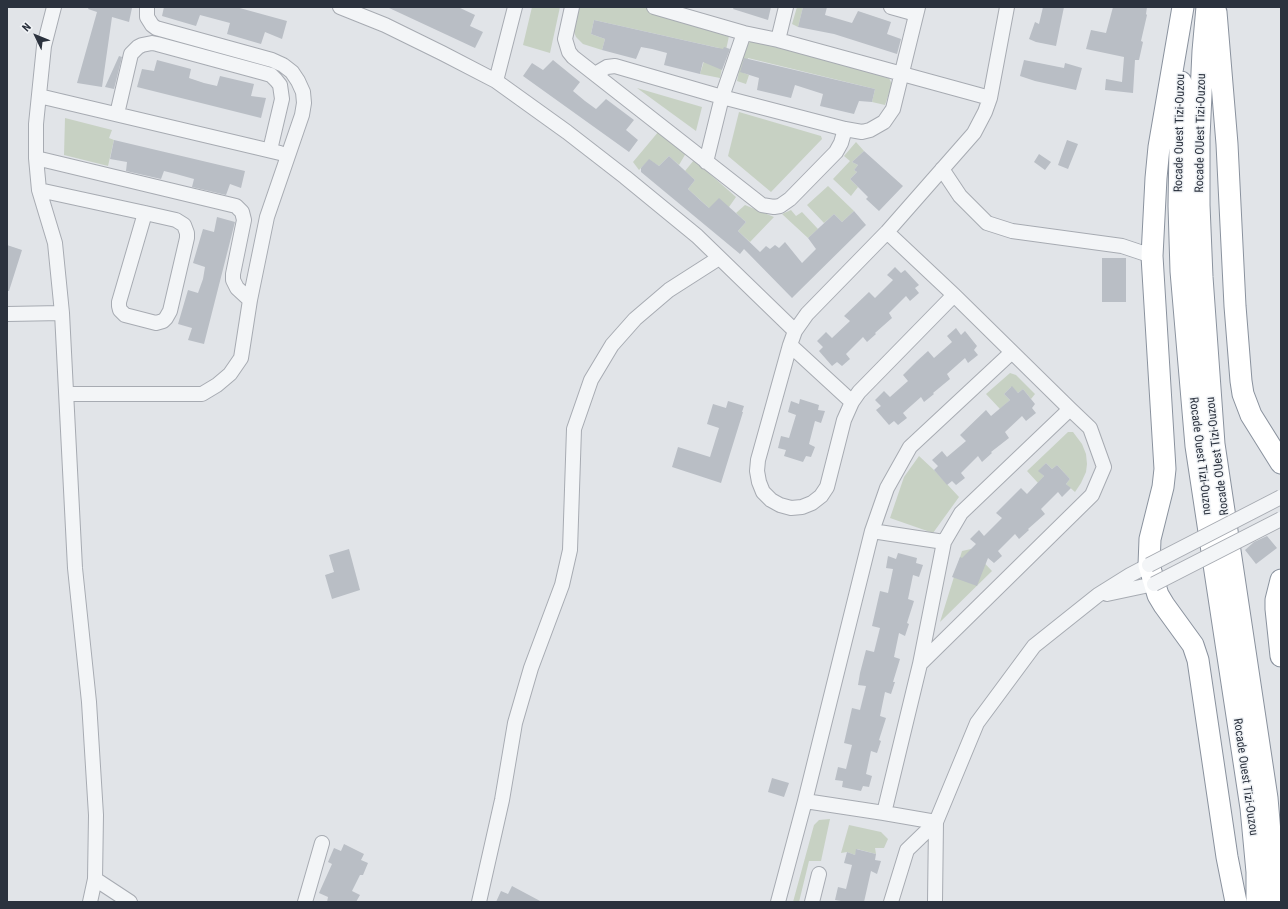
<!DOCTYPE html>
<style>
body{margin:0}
#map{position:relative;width:1288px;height:909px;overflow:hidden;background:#e1e4e8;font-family:"Roboto Condensed",sans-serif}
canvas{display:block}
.frame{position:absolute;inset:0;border:8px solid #2b323e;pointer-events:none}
.north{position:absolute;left:16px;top:16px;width:40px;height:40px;-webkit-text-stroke:3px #f0f3f6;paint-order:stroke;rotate:313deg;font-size:11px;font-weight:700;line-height:16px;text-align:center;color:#2b323e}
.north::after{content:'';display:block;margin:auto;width:14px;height:18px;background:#2b323e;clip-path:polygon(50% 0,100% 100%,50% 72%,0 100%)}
</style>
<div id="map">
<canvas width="1288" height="909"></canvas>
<div class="frame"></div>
<div class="north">N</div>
</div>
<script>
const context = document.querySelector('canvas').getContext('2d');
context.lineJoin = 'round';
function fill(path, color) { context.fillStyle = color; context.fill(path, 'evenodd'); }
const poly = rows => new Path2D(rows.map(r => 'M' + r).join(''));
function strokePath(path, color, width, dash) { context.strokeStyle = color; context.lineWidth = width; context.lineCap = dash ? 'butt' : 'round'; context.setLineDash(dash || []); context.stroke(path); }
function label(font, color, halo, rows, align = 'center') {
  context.font = font + ' "Roboto Condensed",sans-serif'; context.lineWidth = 3; context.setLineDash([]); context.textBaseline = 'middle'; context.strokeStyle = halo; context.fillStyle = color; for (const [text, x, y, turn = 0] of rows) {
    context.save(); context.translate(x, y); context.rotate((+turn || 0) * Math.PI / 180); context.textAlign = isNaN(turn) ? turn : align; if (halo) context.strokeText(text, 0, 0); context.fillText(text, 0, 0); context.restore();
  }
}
fill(poly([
 [532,7,560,7,550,53,523,45],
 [578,7,643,7,725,30,729,36,720,78,700,74,704,61,719,48,594,20,591,34,605,39,602,50,583,44,576,37,572,27],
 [797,7,803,7,798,27,792,24],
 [757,39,888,76,892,84,885,105,872,102,875,89,748,58,744,73,749,75,746,84,737,81,744,47,750,42],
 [637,88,702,107,696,131],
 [739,112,821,136,822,139,771,192,728,156],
 [65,118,112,130,109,138,114,140,108,166,64,155],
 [659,131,686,153,679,165,669,156,659,166,649,160,639,170,633,162],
 [856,142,864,151,852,162,858,165,854,170,857,172,850,179,858,187,851,196,833,179,850,161,844,156],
 [694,160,736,197,729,207,709,208,688,189,695,180,685,171],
 [828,186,854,211,842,222,834,214,824,223,807,205],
 [745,205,774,217,750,242,738,231,746,222,736,213],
 [791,210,796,216,802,212,818,229,808,238,782,214],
 [1010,373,1016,375,1035,394,1031,399,1023,389,1018,393,1011,387,1004,394,1010,400,1000,409,986,394],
 [1068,432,1073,432,1082,444,1086,454,1087,464,1086,472,1081,483,1075,492,1066,484,1070,479,1057,465,1052,469,1046,463,1039,471,1044,476,1038,483,1027,471],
 [919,456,934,470,959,497,933,533,890,518,904,477],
 [971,549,992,571,940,622,962,551],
 [830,819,821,861,809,861,799,902,793,902,814,825,819,820],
 [849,825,881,832,888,839,884,848,875,848,876,854,857,849,855,855,847,852,841,853]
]), '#c7d1c3');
fill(poly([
 [89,7,125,7,132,8,129,22,112,17,102,87,77,83,97,12,88,9],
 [164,7,236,7,287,21,282,39,265,32,261,44,227,34,230,23,200,15,196,26,162,16],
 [387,7,458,7,475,15,470,26,483,32,475,48],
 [734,7,771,7,768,20,733,9],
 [803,7,827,7,825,15,852,23,858,11,891,22,887,34,901,39,897,54,834,34,798,27],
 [1043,7,1064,7,1056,46,1036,42,1029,39,1035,22,1039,24],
 [1113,7,1147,7,1146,14,1147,15,1141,41,1143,42,1139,60,1135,60,1133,93,1105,90,1106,79,1122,82,1124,57,1086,49,1091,30,1106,33],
 [594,20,723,49,724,47,730,49,722,70,703,62,700,74,664,65,667,53,652,49,641,47,636,59,602,50,605,39,591,34],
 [119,56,122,57,114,89,105,87],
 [744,58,875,89,872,102,859,101,854,114,820,106,823,94,795,85,791,98,757,90,759,78,740,72],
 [157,60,191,69,189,78,204,83,217,86,220,76,254,84,251,96,266,98,261,118,137,87,142,69,154,71],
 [553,60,580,82,573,91,585,101,596,109,606,99,634,120,626,130,638,140,629,152,523,76,532,63,543,70],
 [1024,60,1064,68,1065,63,1082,68,1076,90,1035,81,1020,76],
 [114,140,245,171,241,188,230,184,226,195,192,187,194,179,176,174,164,171,161,179,126,171,127,162,110,159],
 [1067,140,1078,144,1068,169,1058,165],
 [864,151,903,186,879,211,866,199,868,197,850,179,857,172,854,170,858,165,852,162],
 [1039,154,1051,162,1045,170,1034,162],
 [669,156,695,180,688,189,700,200,709,208,719,198,746,222,738,231,760,252,766,246,770,249,775,245,779,248,785,242,802,263,816,249,808,238,834,214,842,222,854,211,866,225,792,298,744,249,740,254,641,172,641,168,649,159,659,166],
 [217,217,235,222,204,344,188,340,192,328,178,324,188,290,198,293,203,279,205,267,193,263,203,229,214,232],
 [7,245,22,250,9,291,7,291],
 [1102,258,1126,258,1126,302,1102,302],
 [895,267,901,273,905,270,919,285,915,288,919,293,910,301,906,296,889,313,892,318,875,333,876,334,867,342,863,337,846,354,850,359,842,366,837,362,832,366,819,351,823,347,817,341,826,332,832,338,850,321,844,316,869,292,875,298,893,280,887,275],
 [956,328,961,335,965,331,977,346,974,350,978,355,968,363,965,358,947,374,950,379,933,393,934,394,924,402,921,397,903,413,907,418,898,425,894,421,889,425,876,410,881,406,875,400,884,391,890,397,908,381,903,375,917,361,928,351,934,358,952,342,947,336],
 [1012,386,1018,393,1023,389,1035,404,1032,408,1036,413,1026,421,1022,416,1005,432,1009,438,991,452,992,453,982,462,978,456,961,473,965,478,956,485,952,481,947,485,934,470,938,466,932,460,942,451,947,457,966,441,960,435,986,410,991,416,1010,400,1004,394],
 [800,399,819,405,818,410,825,411,821,423,815,421,809,444,815,447,811,457,806,456,803,462,784,456,786,450,778,448,781,436,789,438,796,415,788,412,791,401,799,404],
 [728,401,744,406,742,412,743,412,721,483,672,467,678,447,710,457,719,428,707,424,713,404,726,408],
 [1046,463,1052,469,1057,465,1070,479,1066,484,1071,488,1062,497,1058,492,1041,509,1045,514,1028,529,1029,530,1019,539,1015,534,998,551,1002,556,994,563,988,558,977,586,952,577,960,557,962,558,976,544,970,539,979,530,984,536,1002,518,996,513,1021,488,1027,494,1044,476,1038,471],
 [1267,536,1277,548,1256,564,1245,550,1254,542],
 [349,549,360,590,332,599,325,575,334,572,329,555],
 [898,553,917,558,916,563,923,565,919,577,913,575,908,599,914,601,907,623,909,624,905,636,899,633,894,657,900,659,893,682,895,682,891,694,885,692,880,716,886,718,879,740,881,741,877,753,871,751,866,774,872,776,869,787,863,786,861,791,842,787,843,781,835,780,838,767,846,769,852,745,844,743,852,708,860,710,866,686,858,685,860,673,866,650,874,652,880,628,872,626,880,591,888,593,893,569,886,568,888,556,896,559],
 [772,778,789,783,784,797,768,792],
 [344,844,364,854,361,860,368,863,363,875,360,875,352,891,360,895,356,902,327,902,328,897,319,893,332,864,328,862,334,848,341,851],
 [856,849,876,854,875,860,881,861,877,874,871,871,864,902,847,902,835,900,838,887,846,889,852,865,844,863,847,852,855,855],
 [512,886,542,902,496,902,501,891,508,894]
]), '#b9bec5');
const minor = poly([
 [54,7,44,46,36,124,36,158,39,190,55,243,62,313,75,568,89,702,96,815,95,879,90,902],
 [340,7,385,25,442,53,496,81,567,132,625,177,697,236,795,331],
 [572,7,565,39,569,52,573,57,762,205,774,207,780,206,790,199,836,152,841,143,845,129],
 [654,7,744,33,778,40,990,98],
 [891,7,916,14],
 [778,40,786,7],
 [595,74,607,67,615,66,722,97,845,129,862,132,870,130,884,122,893,109,918,7],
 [496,81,515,7],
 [39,96,280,153],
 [117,114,131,54,138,47,142,45,152,43,157,44,264,73,271,75,276,80,280,85,282,99,270,150],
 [36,158,236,206,242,212,244,220,233,274,233,280,237,288,250,300],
 [706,162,722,97,744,33],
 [942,169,960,196,987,223,1012,231,1122,246,1152,256],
 [39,190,145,213,176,220,184,225,187,233,187,238,170,311,166,318,163,321,156,323,125,315,120,310,119,306,119,302,145,213],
 [887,232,954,295,1070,409,1090,428,1104,467,1092,495,920,664,884,813,805,801,872,531,887,488,910,447,1012,352],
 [954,295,859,392,852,402,844,420,827,487,821,496,812,503,802,507,791,508,780,505,771,500,763,492,759,482,757,471,758,460,790,345,795,331,807,314,887,232,974,133,985,112,990,98,1007,7],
 [7,314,62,313],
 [790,345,852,402],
 [67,394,202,394,217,385,230,374,241,358,250,300,267,217,302,115,304,103,303,92,298,81,292,72,283,65,272,60,156,28,152,25,147,17,147,7],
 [872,531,944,542,920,664],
 [944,542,961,513,1070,409],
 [1107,594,1154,584],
 [884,813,936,822],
 [95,879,130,902],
 [305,902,322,843],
 [479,902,502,800,515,723,531,668,562,585,570,550,574,429,591,380,612,345,635,319,669,290,719,258],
 [778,902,805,801],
 [812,902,819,874],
 [891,902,907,850,936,822],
 [935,902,936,822,977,723,1034,646,1098,595,1130,575,1149,565]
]);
const highway = poly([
 [1183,7,1159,147,1156,178,1152,256,1165,469,1163,487,1150,539,1149,565,1158,595,1164,605,1193,645,1198,660,1227,857,1236,902],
 [1207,7,1203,51,1199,137,1199,205,1202,277,1214,444,1267,798,1276,902],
 [1216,12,1227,144,1235,306,1241,381,1243,394,1251,415,1281,463],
 [1181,82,1179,206,1181,271,1196,446,1251,808,1257,872,1257,902],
 [1281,580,1276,600,1276,609,1281,656]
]);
strokePath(minor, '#a7abb2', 16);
strokePath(highway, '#8a929e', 23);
strokePath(minor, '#f3f5f7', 14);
strokePath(highway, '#fff', 21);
const minorBridge = poly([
 [1149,565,1281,497],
 [1154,584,1281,519]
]);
strokePath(minorBridge, '#a7abb2', 16, []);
strokePath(minorBridge, '#f3f5f7', 14);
label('12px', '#2b323e', '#f0f3f6', [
 ["Rocade Ouest Tizi-Ouzou",1180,133,-89],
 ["Rocade OUest Tizi-Ouzou",1201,133,-89],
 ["Rocade Ouest Tizi-Ouzou",1200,456,83],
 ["Rocade OUest Tizi-Ouzou",1218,456,-97],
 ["Rocade Ouest Tizi-Ouzou",1245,777,82]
]);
</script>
